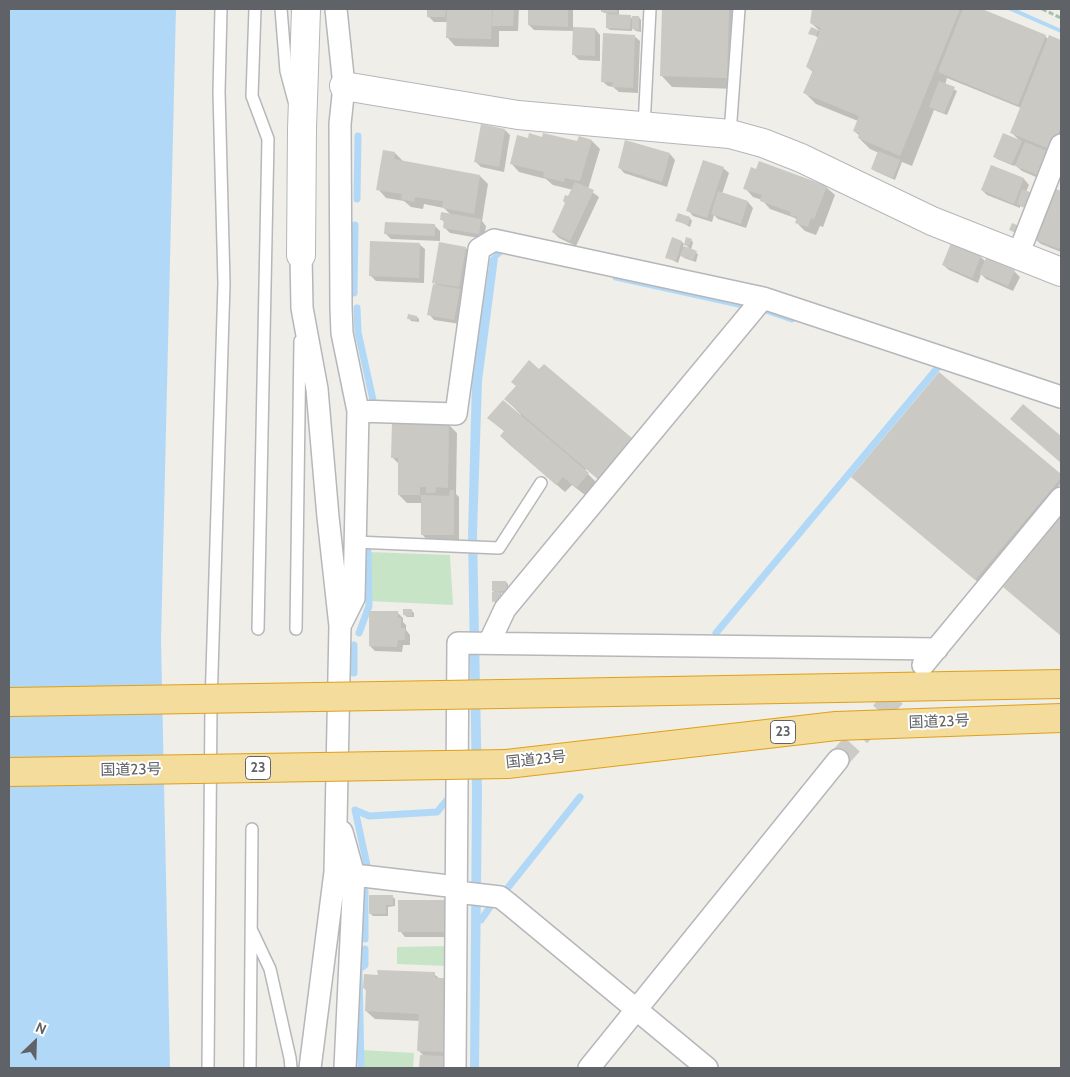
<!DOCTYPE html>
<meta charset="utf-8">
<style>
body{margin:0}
#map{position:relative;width:1070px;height:1077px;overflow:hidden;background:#f0eee8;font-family:Cabin,sans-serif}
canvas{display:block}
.frame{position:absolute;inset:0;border:10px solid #5f6266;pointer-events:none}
.north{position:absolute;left:10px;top:1017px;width:50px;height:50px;-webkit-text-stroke:4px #fff;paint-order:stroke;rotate:24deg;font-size:14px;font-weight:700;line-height:20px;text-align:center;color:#5f6266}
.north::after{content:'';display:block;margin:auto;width:18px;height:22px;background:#5f6266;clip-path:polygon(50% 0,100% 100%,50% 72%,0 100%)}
</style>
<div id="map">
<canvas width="1070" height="1077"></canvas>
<div class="frame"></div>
<div class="north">N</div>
</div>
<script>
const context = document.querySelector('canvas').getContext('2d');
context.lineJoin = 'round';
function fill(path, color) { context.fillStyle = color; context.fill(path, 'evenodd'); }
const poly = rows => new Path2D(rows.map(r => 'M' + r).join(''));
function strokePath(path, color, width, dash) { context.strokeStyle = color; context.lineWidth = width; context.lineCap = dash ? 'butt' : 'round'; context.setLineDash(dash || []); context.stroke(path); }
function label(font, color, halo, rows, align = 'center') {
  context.font = font + ' Cabin,"Noto Sans JP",sans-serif'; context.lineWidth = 4; context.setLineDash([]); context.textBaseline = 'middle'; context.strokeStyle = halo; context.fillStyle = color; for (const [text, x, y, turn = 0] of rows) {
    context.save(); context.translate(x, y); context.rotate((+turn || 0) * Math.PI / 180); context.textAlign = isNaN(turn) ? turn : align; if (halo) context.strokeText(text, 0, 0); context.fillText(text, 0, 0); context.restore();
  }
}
fill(poly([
 [368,552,450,555,453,605,369,601],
 [449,946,448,966,397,964,397,947],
 [361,1050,414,1053,413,1068,361,1068]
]), '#c7e4c7');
fill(poly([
 [9,9,176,9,161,640,170,1068,9,1068],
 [1006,9,1016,9,1061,29,1061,33],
 [498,250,504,253,498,258,482,381,477,533,482,791,479,1068,470,1068,472,791,468,534,472,379,490,258]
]), '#b1d9f7');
fill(poly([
 [429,9,519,9,518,31,499,31,499,47,455,46,447,37,447,22,434,22,428,16],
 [529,9,573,9,573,28,595,29,600,35,600,61,579,60,573,54,574,31,534,30,529,25],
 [602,9,619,9,619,16,630,16,633,20,639,17,641,20,641,32,636,31,632,28,632,31,610,30,607,28,608,14,602,12],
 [663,9,740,9,738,89,672,87,661,75],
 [813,9,979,9,1045,36,1049,40,1050,37,1061,41,1060,157,1045,151,1052,158,1043,180,1022,171,1015,165,1014,166,997,159,995,157,1021,142,1011,132,1021,108,947,78,945,85,957,91,947,115,934,110,912,166,902,162,895,180,875,171,872,169,879,153,870,149,859,138,860,136,854,131,858,121,816,104,805,93,813,72,807,67,819,38,810,33,812,28,820,31,811,23],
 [634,36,640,41,638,93,619,92,613,87,608,86,602,81],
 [505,130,510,135,504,172,481,167,476,162],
 [543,138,578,143,592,141,600,149,588,189,599,197,576,246,559,238,553,232,573,190,553,185,546,179,519,172,511,163,529,139],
 [395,153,404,162,480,176,488,184,482,221,486,226,484,239,450,233,444,227,445,223,441,219,451,215,444,208,424,204,423,209,411,207,404,201,386,198,378,189],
 [670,154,675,160,667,187,624,173,619,167],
 [991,166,1024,179,1029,185,1026,192,1031,210,1020,206,1020,208,987,195,982,190],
 [723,168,729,173,722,194,748,202,753,208,746,228,718,219,714,215,712,222,693,216,688,210],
 [826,187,835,195,823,227,820,226,816,235,805,231,796,222,797,220,795,218,770,209,762,200,753,197,745,188],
 [1055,190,1061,192,1061,252,1041,244,1035,239],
 [690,218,692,221,690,227,677,220],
 [434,225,440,231,440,241,391,239,386,234],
 [672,239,682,242,684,244,683,247,698,254,696,262,684,258,681,254,678,263,666,257],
 [691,240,693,242,691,250,685,244],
 [419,244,425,249,424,283,376,281,370,275],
 [952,245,981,257,986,262,1014,271,1020,277,1013,291,986,279,981,274,978,283,949,270,943,265],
 [466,248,471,254,464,292,461,292,465,295,460,324,434,320,429,314,437,286,434,282],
 [417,317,419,319,419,322,411,321,409,318],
 [544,365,643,450,610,489,586,469,585,471,596,482,585,495,572,485,565,492,510,445,501,436,505,432,489,418,520,416,521,415,506,399],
 [939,374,1061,476,1061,483,978,582,855,479],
 [448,424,457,433,456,494,459,497,459,540,427,540,422,534,423,503,407,503,399,495,399,464,392,457],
 [1061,518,1061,635,1005,587],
 [493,582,506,582,508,584,508,592,501,593,502,603,496,603,494,601],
 [411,610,414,613,414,617,407,617,405,615],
 [398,613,403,618,403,622,406,625,406,630,410,635,410,645,403,645,402,652,375,651,370,646],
 [393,897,395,899,395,906,388,907,388,916,373,916,370,913],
 [447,901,452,937,405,937,400,931],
 [434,974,440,979,451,1068,421,1068,421,1056,424,1056,419,1051,420,1021,375,1019,366,1011,367,991,364,988]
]), '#0003');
strokePath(poly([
 [357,199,358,136],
 [616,277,766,310,792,319],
 [354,293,355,225],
 [357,308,358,332,373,400],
 [359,633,369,606,368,552],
 [716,633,939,366],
 [354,673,354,645],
 [367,865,355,810,369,816,437,812,447,800],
 [506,890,580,797],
 [481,920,490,907],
 [365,939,365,891],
 [361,1068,359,969,365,965,365,949]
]), '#b1d9f7', 7);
fill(poly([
 [427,9,446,9,445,17,427,17],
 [447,9,492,9,491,39,446,38],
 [493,9,514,9,513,26,492,26],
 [528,9,568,9,568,27,528,25],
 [601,9,617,9,617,13,601,12],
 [662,9,729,9,727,78,660,76],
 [812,9,960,9,900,156,858,138,859,133,853,131,859,116,803,93,813,70,806,67,821,28,810,23],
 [963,9,982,9,1046,35,1018,105,938,72],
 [606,14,631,15,630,29,606,28],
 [632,16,639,16,639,30,632,29],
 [573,27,595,28,595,56,572,55],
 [811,27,818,30,816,36,808,34],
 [603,33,635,35,633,88,612,87,613,82,601,82],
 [1049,35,1061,40,1061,126,1052,150,1010,133],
 [939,81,955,87,944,113,929,107],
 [481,124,505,129,499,167,474,162],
 [529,133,542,137,543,133,577,141,579,136,592,140,580,181,565,178,564,182,543,177,544,172,510,164,517,135,528,138],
 [1003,133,1022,141,1012,164,993,157],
 [625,140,670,153,662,182,618,168],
 [1025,142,1047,151,1038,175,1015,166],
 [383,150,395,152,394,159,480,175,474,214,442,208,443,201,415,197,414,202,401,199,402,194,376,190],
 [878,151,900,160,893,178,871,169],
 [703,160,724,167,707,218,686,211],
 [759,161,827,186,814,219,811,218,808,227,795,223,797,217,790,215,791,212,760,201,762,195,743,189,751,167,756,169],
 [991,165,1024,178,1014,204,981,190],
 [575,182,594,190,570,241,552,232,565,203,563,201,565,195,568,196],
 [1054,188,1061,191,1061,243,1059,249,1034,239],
 [1022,189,1035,194,1029,209,1017,204],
 [718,191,748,201,741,224,711,214],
 [441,212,481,219,479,234,443,228,444,220,440,220],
 [678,213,690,217,688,225,675,221],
 [385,222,435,224,435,236,384,234],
 [1012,223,1019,226,1016,233,1009,230],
 [672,237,682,241,676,261,665,258],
 [686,237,692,239,689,246,684,245],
 [370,241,420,243,419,278,369,276],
 [439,242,466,247,459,287,432,283],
 [951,243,981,256,972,278,942,265],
 [684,246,697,251,693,260,680,256],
 [986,258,1015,270,1008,286,979,274],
 [433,284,460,289,454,320,427,315],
 [408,314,417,316,417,320,407,319],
 [529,360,539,369,544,364,632,438,598,479,504,399,516,386,511,382],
 [939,372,1061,474,1061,478,975,580,851,477],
 [503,400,589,473,576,488,563,477,556,485,500,436,504,431,487,418],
 [1023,404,1061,436,1061,463,1010,419],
 [392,422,449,423,448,488,436,487,435,493,426,493,426,487,420,487,420,495,398,495,398,458,391,458],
 [450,490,454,490,454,535,421,535,421,495,449,496],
 [1061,516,1061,636,1003,587],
 [492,581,506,581,507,591,492,591],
 [500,591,500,601,492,602,492,592],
 [403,609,412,609,412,616,403,615],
 [369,611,398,611,398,618,401,618,401,628,405,628,405,640,398,640,397,647,369,646],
 [369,895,393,895,393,905,386,905,386,914,369,914],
 [398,900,447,900,447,932,398,932],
 [377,970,435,972,435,978,446,978,444,1052,417,1051,419,1014,365,1011,366,988,363,988,364,974,378,975],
 [420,1055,446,1056,446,1068,419,1068]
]), '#cbc9c4');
strokePath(poly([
 [838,760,910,680]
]), '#cccbc8', 21, [21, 11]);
const lane = poly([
 [255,9,252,96,268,139,258,629],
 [281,9,286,71,294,101],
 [644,127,650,9],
 [730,134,739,9],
 [355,542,499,548,541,483],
 [296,629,300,341],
 [252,931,270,969,290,1058,291,1068],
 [208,1068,211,705,224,283,219,92,221,9],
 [250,1068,252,829]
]);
const street = poly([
 [336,9,344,86,340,124,341,307,342,333,358,411,354,598,340,626],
 [301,255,302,308,317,389,328,517,340,626,335,872,310,1068],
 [1018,255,1061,145],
 [358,411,456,414,479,249,494,240,763,298,1061,397],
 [489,643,505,609,763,298],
 [923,665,1061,498],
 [342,832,354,875,345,1068],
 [354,875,457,887],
 [457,892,500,897,509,904,707,1068],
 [455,1068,458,643,937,649],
 [589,1068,838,760]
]);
const secondary = poly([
 [344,86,518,115,730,134,763,143,801,158,932,221,1061,272],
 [301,255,302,129,306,9]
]);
const highway = poly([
 [502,694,1061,684],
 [507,764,836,726,1061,718]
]);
strokePath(lane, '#b5b7bb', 14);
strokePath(street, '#b5b7bb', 24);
strokePath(secondary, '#b4b6bb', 30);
strokePath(highway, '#e0a017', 30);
strokePath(poly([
 [1042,9,1061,18]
]), '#a0c3a9', 3, [5, 2.5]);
strokePath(lane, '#fff', 11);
strokePath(street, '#fff', 21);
strokePath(secondary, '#fff', 28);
strokePath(highway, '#f3dc9c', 28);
const highwayBridge = poly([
 [9,702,502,694],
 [9,772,507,764]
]);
strokePath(highwayBridge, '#e0a017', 30, []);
strokePath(highwayBridge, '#f3dc9c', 28);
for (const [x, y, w] of [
 [783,732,25],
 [258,768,25]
]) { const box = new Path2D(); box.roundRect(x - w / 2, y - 11.5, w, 23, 4); context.fillStyle = '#fff'; context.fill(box); strokePath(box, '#5f6266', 1); }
label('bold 14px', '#5f6266', null, [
 ["23",783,732],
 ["23",258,768]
]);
label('15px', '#5f6266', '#fff', [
 ["国道23号",939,722,-2],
 ["国道23号",536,760,-6],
 ["国道23号",131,770,-1]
]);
</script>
